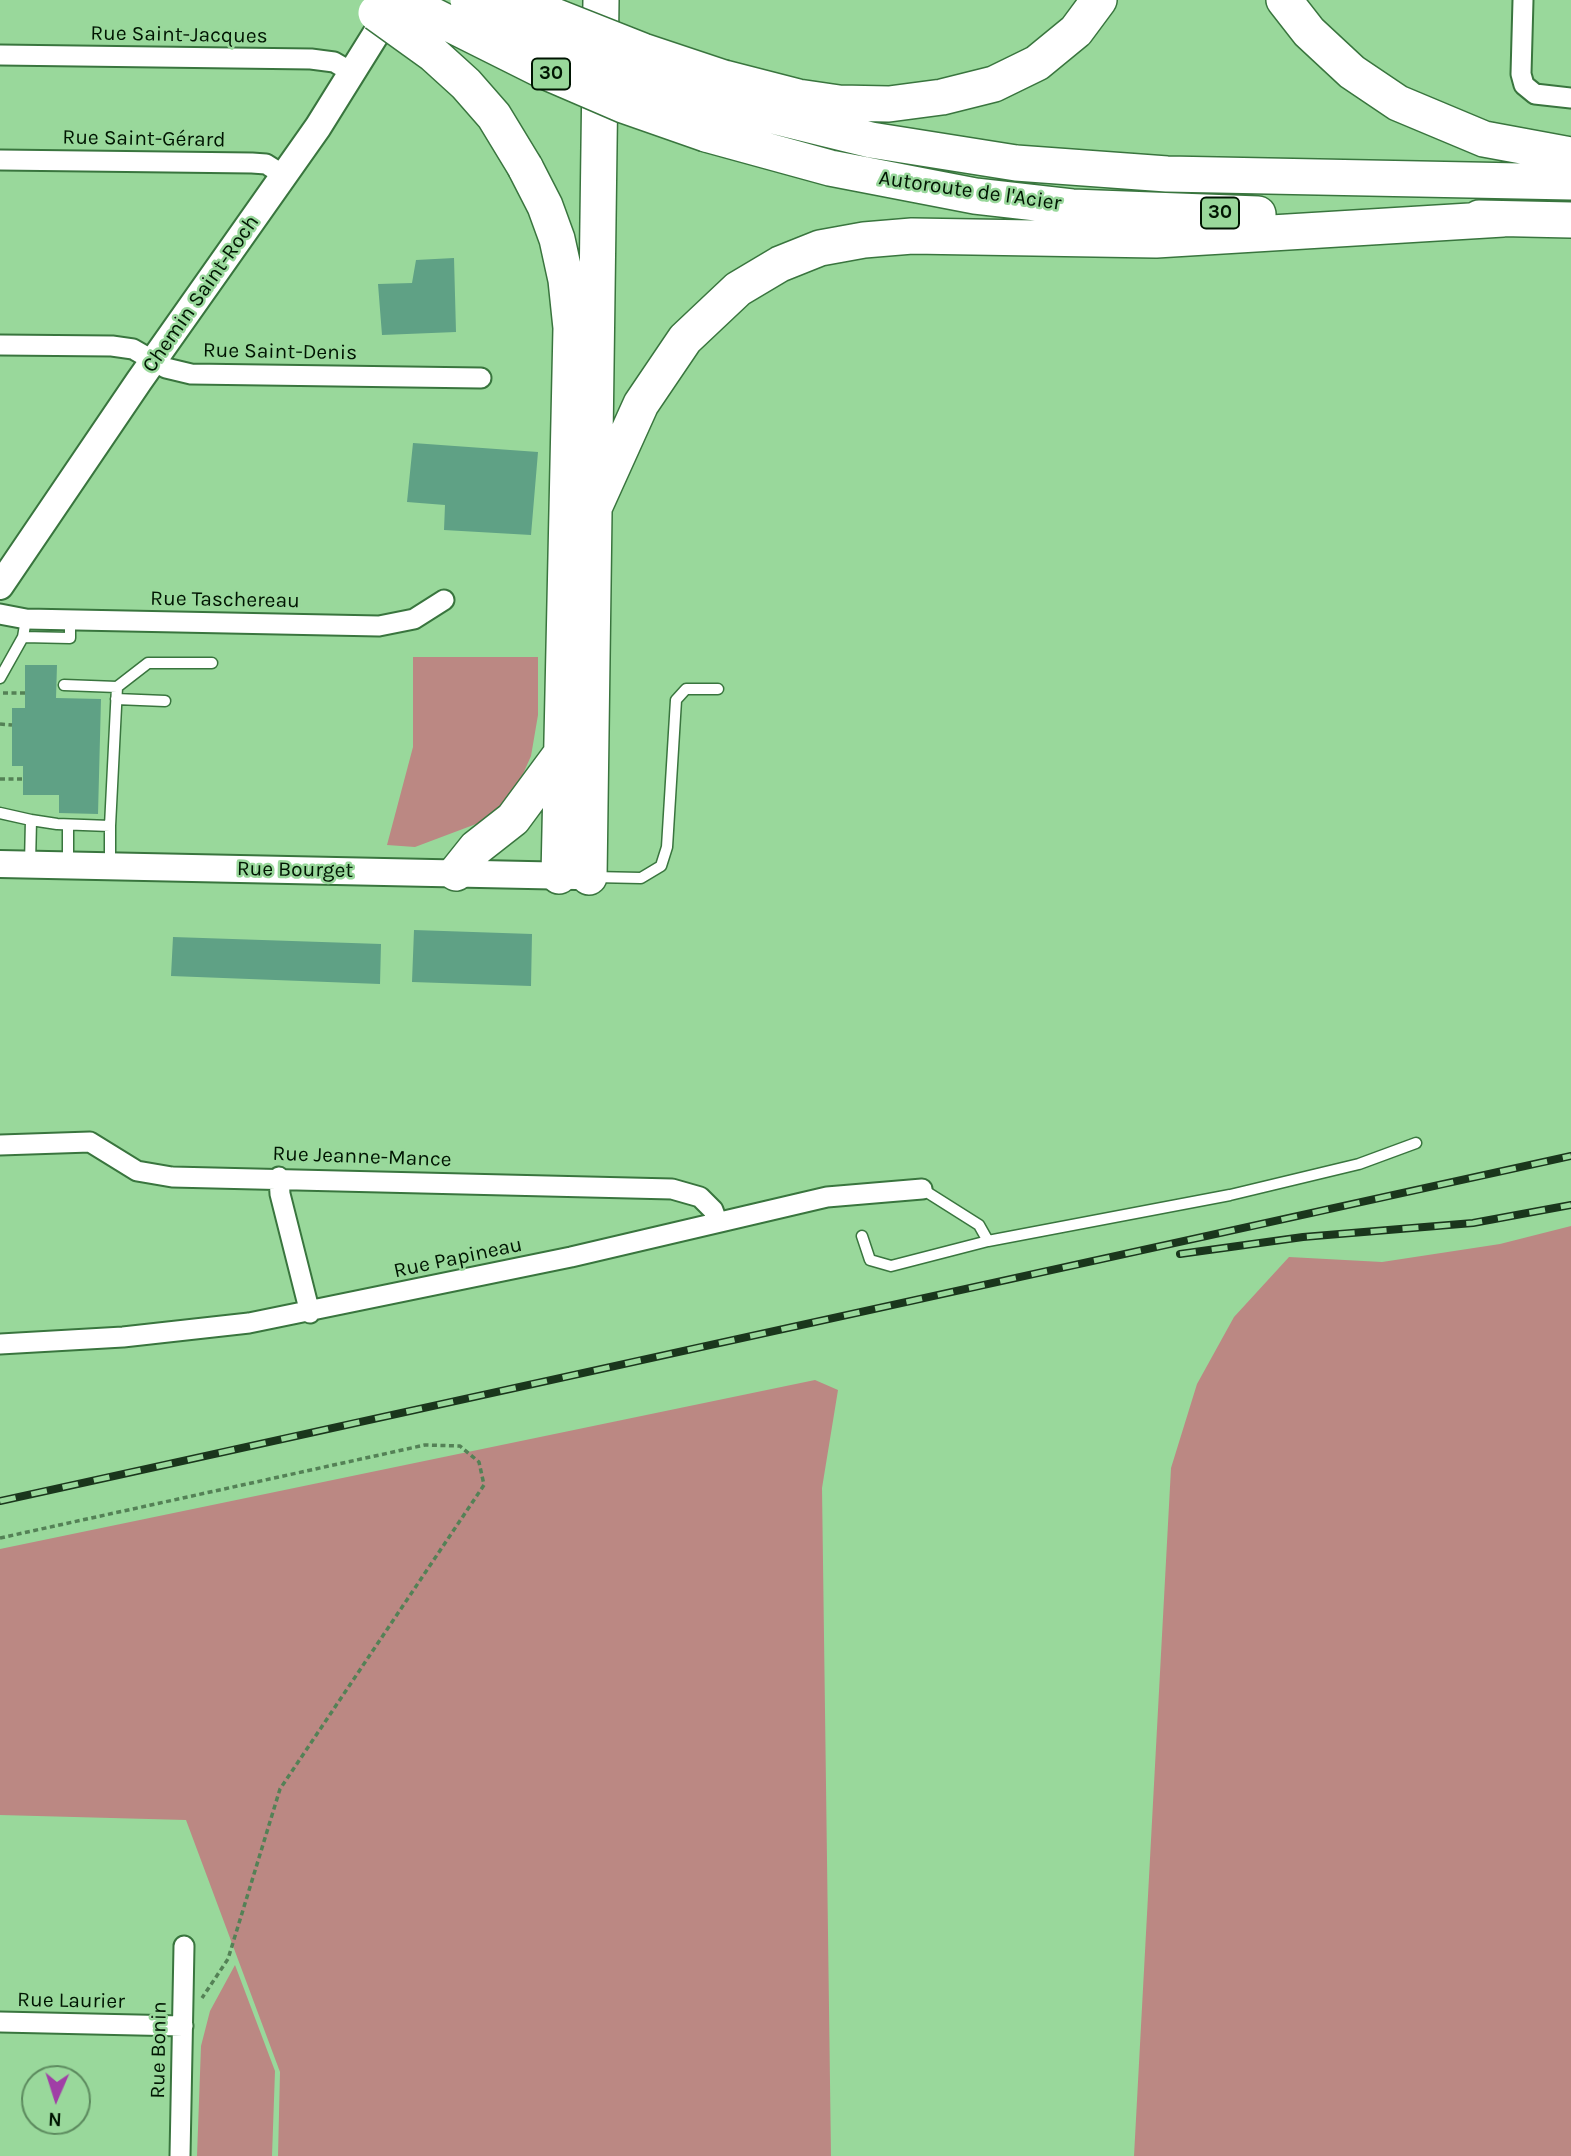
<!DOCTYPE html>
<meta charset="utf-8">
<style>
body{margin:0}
#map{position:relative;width:1571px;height:2156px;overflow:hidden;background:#99d89b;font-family:Karla,sans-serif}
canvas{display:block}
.north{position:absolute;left:21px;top:2065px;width:70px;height:70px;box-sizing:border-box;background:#99d89b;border:2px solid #5c8a5e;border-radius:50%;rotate:183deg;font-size:19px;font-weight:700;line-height:28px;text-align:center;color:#001502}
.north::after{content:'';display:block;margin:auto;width:24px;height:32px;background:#a03fa6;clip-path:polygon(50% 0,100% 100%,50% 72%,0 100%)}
</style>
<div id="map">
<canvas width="1571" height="2156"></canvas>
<div class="north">N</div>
</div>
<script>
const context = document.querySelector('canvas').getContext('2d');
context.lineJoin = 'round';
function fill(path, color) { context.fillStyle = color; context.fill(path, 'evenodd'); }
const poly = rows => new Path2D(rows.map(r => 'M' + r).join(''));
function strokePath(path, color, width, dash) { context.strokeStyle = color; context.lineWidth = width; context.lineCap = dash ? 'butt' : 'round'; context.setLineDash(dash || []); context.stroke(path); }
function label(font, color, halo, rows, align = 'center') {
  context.font = font + ' Karla,sans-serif'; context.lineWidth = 5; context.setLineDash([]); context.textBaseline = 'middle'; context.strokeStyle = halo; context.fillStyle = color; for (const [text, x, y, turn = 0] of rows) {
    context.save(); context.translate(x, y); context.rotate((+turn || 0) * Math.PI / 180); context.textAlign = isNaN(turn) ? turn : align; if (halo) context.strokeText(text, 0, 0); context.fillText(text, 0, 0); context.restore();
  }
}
fill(poly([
 [413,657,538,657,538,715,531,756,515,792,492,818,415,847,387,845,413,747],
 [1571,1226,1571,2156,1134,2156,1171,1468,1197,1384,1234,1317,1289,1257,1382,1262,1500,1244],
 [815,1380,838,1390,822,1488,831,2156,278,2156,280,2072,186,1820,0,1815,0,1549],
 [235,1965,275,2071,272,2156,197,2156,201,2046,210,2011]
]), '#bb8883');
fill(poly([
 [454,258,456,332,382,335,378,284,412,283,416,260],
 [413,443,538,452,531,535,444,530,445,505,407,502],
 [25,665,57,665,56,698,101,699,98,814,59,813,59,795,23,795,23,766,12,766,12,708,25,708],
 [414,930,532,934,531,986,412,982],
 [173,937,381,944,380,984,171,976]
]), '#5fa185');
const lane = poly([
 [23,637,70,638,70,620],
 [0,678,23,637,26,619],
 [64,685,117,687,110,826],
 [117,687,148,663,212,663],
 [116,699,165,701],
 [0,813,31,820,30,864],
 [31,820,57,824,110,826,110,864],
 [68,862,68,825],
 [593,877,641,878,661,866,667,847,676,700,686,689,718,689],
 [922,1189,979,1225,988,1241],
 [862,1236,870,1260,891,1266,988,1241,1230,1195,1359,1164,1416,1143]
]);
const street = poly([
 [1523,0,1521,74,1524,85,1535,94,1571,98],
 [0,55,311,59,334,62,353,73],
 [0,160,252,163,266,164,285,176],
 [0,345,112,346,133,349,166,368,191,374,481,378],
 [0,614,26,619,379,626,414,619,444,600],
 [0,1145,90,1142,137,1171,172,1177,672,1189,700,1197,713,1210,717,1221],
 [279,1177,280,1194,310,1313],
 [0,1344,123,1337,249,1323,571,1257,827,1197,922,1189],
 [0,2022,183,2026],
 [180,2156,184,1946]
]);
const secondary = poly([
 [0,586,139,381,318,127,394,5],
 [0,864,576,876]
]);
const highway = poly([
 [1284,0,1309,32,1352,72,1398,103,1484,139,1571,155],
 [724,78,798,97,839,103,889,104,942,97,994,84,1037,63,1076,31,1099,0],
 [716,102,871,140,1016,163,1167,174,1571,182],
 [706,134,830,168,975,196,1072,207,1258,214],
 [525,167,545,206,557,239,566,280,571,328,559,876],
 [1479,218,1571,220],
 [594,508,641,404,685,339,738,289,780,264,820,248,864,240,912,236,1156,240,1503,219],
 [456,873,476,848,513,819,561,754],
 [589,877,601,0]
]);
strokePath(lane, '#39753e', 13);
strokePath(street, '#39753e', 23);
strokePath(secondary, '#39753e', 30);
strokePath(highway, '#39753e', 38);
strokePath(poly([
 [3,693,25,693],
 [0,724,12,725],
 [0,779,23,779],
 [0,1538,425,1445,460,1446,479,1462,484,1485,280,1789,228,1959,202,1998]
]), '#548156', 3.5, [5, 3.5]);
strokePath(lane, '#fff', 10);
strokePath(street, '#fff', 19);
strokePath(secondary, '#fff', 26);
strokePath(highway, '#fff', 35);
const rail = poly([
 [1180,1254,1303,1237,1473,1223,1571,1205],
 [0,1501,1571,1156]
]);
strokePath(rail, '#1a361c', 8);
strokePath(rail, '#99d89b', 5, [16]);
const highwayBridge = poly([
 [402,0,544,71,623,105,706,134],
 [468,0,575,52,716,102],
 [514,0,643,51,724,78],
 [376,13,433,54,466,84,494,116,525,167]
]);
strokePath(highwayBridge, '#39753e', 38, []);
strokePath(highwayBridge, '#fff', 35);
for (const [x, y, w] of [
 [551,74,38],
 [1220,213,38]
]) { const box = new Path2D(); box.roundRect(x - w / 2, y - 15.5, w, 31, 5); context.fillStyle = '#99d89b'; context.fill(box); strokePath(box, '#001502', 2); }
label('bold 19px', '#001502', null, [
 ["30",551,74],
 ["30",1220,213]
]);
label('21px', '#001502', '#99d89b', [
 ["Rue Saint-Jacques",179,35,1],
 ["Rue Saint-Gérard",144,139,1],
 ["Autoroute de l'Acier",970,191,8],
 ["Chemin Saint-Roch",201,294,-55],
 ["Rue Saint-Denis",280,352,1],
 ["Rue Taschereau",225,600,1],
 ["Rue Bourget",295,870,1],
 ["Rue Jeanne-Mance",362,1157,2],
 ["Rue Papineau",458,1258,-12],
 ["Rue Laurier",71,2001,1],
 ["Rue Bonin",159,2050,-89]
]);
</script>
